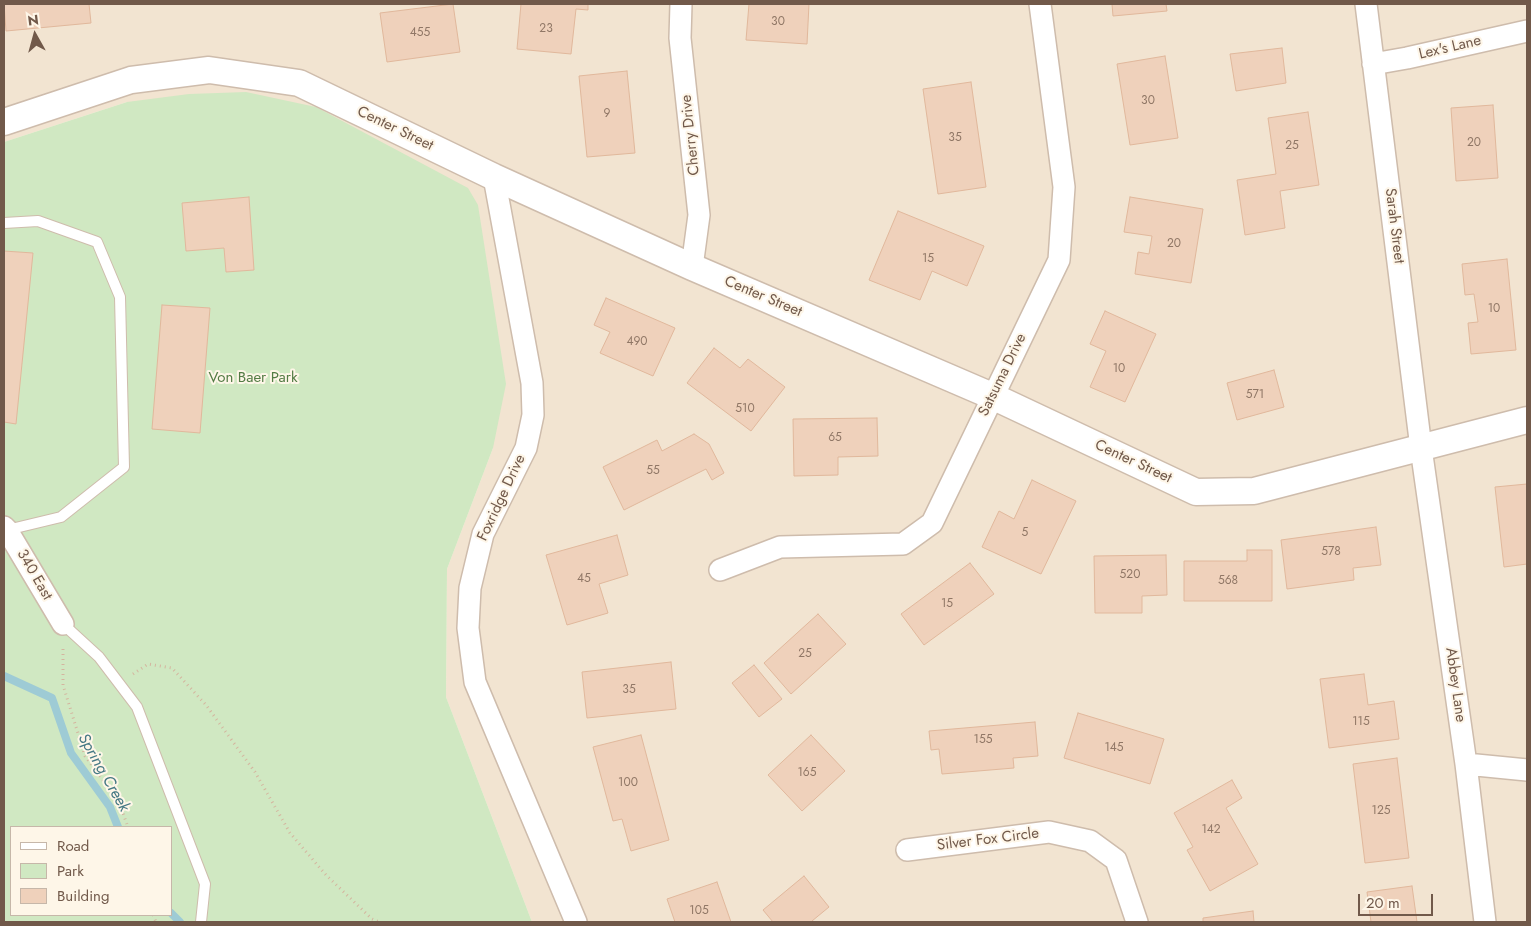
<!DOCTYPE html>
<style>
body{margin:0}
#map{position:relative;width:1531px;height:926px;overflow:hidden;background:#fbf2e2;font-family:Jost,sans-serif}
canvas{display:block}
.frame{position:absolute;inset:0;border:5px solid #71594a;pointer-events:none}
.legend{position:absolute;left:10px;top:826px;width:162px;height:90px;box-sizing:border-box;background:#fef6e8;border:1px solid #c6b7a9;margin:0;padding:6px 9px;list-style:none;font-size:15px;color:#71594a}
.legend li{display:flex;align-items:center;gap:10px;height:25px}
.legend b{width:25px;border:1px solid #c6b7a9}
.north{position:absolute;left:10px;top:10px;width:50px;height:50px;-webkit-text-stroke:4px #fef6e8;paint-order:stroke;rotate:353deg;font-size:14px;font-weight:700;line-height:20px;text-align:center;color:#71594a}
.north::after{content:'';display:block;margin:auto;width:18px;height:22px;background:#71594a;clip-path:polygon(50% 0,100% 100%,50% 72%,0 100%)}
.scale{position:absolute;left:1358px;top:894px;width:75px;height:22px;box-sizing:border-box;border:2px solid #71594a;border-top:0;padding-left:6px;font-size:15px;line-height:18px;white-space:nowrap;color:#71594a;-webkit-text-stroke:4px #fef6e8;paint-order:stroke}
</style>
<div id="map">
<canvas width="1531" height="926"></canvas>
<div class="frame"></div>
<ul class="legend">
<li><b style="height:6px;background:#fff"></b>Road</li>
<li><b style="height:14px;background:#d0e8c2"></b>Park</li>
<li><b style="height:14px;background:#efd1bb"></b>Building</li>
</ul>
<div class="north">N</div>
<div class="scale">20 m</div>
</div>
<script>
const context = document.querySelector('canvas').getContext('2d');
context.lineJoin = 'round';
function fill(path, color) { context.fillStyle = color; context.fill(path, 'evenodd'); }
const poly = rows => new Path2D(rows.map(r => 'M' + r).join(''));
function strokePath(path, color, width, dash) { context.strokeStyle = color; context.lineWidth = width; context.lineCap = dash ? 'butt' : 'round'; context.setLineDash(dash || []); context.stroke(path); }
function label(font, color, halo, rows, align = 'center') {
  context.font = font + ' Jost,sans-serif'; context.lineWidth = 4; context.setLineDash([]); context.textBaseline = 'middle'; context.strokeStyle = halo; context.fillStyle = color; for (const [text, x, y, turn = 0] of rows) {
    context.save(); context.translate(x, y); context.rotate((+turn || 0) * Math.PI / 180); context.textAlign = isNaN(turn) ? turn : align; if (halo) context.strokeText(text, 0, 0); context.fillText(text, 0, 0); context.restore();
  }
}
fill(poly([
 [4,4,1527,4,1527,922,532,922,446,697,447,569,493,448,127,102,4,142]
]), '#f2e4d1');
fill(poly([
 [246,92,316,107,468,188,478,205,506,384,493,448,447,569,446,697,532,922,4,922,4,142,127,102,189,94],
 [11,827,171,827,171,915,11,915]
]), '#d0e8c2');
strokePath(poly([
 [4,676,52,698,71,753,110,807,118,827],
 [171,913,180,922]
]), '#9ecbd5', 8);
const building = poly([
 [4,4,89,4,91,23,6,31,4,4],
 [453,4,460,52,387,62,380,13,453,4],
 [521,4,588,4,588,10,576,9,571,54,517,49,521,4],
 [749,4,809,4,807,44,746,40,749,4],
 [1112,4,1166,4,1167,11,1113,16,1112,4],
 [1282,48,1286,83,1236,91,1230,54,1282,48],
 [1165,56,1178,138,1130,145,1117,64,1165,56],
 [627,71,635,153,587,157,579,76,627,71],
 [971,82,986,187,938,194,923,89,971,82],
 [1493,105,1498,178,1456,181,1451,108,1493,105],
 [1308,112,1319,185,1280,191,1285,228,1245,235,1237,180,1276,174,1268,118,1308,112],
 [249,197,254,270,226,272,224,248,186,251,182,203,249,197],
 [1130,197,1203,209,1191,283,1135,274,1138,252,1149,254,1152,236,1124,232,1130,197],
 [898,211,984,246,967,286,932,271,920,300,869,280,898,211],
 [4,251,33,253,16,424,4,422,4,251],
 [1507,259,1516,350,1471,354,1468,323,1478,322,1474,294,1465,295,1462,264,1507,259],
 [606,298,675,328,653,376,600,353,610,332,594,325,606,298],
 [162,305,210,308,200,433,152,429,162,305],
 [1105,311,1156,334,1125,402,1090,387,1106,351,1090,344,1105,311],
 [714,348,740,368,748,359,785,387,751,431,687,383,714,348],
 [1274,370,1284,407,1237,420,1227,383,1274,370],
 [877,418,878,456,838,457,838,475,794,476,793,419,877,418],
 [694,434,709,444,724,473,712,480,706,469,624,510,603,467,657,440,662,451,694,434],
 [1032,480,1076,501,1041,574,982,547,999,511,1014,519,1032,480],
 [1527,484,1527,564,1504,567,1495,487,1527,484],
 [1376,527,1381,565,1353,568,1354,580,1287,589,1281,540,1376,527],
 [617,535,628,575,599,584,608,613,567,625,546,555,617,535],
 [1247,550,1272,550,1272,601,1184,601,1184,561,1247,561,1247,550],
 [1166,555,1167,595,1142,596,1142,613,1095,613,1094,556,1166,555],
 [970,563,994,594,924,645,901,614,970,563],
 [818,614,846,644,791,694,764,663,818,614],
 [671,662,676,709,587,718,582,672,671,662],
 [754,665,782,699,759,717,732,683,754,665],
 [1364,674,1368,705,1394,701,1399,739,1329,748,1320,679,1364,674],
 [1078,713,1164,739,1150,784,1064,758,1078,713],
 [1035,722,1038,756,1013,758,1014,768,942,774,939,749,931,750,929,731,1035,722],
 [641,735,669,840,631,851,622,819,613,821,593,747,641,735],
 [811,735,845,771,802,811,768,775,811,735],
 [1397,758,1409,858,1365,863,1353,764,1397,758],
 [1232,780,1242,798,1226,808,1258,864,1210,891,1187,850,1193,847,1174,813,1232,780],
 [804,876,829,907,812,921,813,922,773,922,763,910,804,876],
 [717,882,731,922,675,922,667,899,717,882],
 [1412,886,1417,922,1371,922,1367,892,1412,886],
 [1253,911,1254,922,1203,922,1203,918,1253,911]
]);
fill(building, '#efd1bb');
strokePath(building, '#e1b89c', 1);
const service = poly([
 [4,223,38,221,97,242,120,297,124,467,61,517,7,530],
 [63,624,99,657,137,707,205,884,201,922]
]);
const minor = poly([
 [681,4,680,38,699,215,692,267],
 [1366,4,1421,448,1466,764,1485,922],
 [1373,64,1407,58,1527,31],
 [494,177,532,383,533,415,526,448,483,534,470,588,468,628,475,682,576,922],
 [4,527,7,530,63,624],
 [720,570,780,547,903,544,932,523,1059,260,1064,187,1040,4],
 [1466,764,1527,770],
 [907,850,1049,832,1090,841,1116,860,1137,922]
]);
const tertiary = poly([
 [4,122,131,80,209,70,299,83,494,177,692,267,992,396,1196,492,1254,491,1527,420]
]);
strokePath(service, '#cebcac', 12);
strokePath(minor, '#cebcac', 24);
strokePath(tertiary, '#cebcac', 29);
strokePath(poly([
 [63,649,63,685,85,756,119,802,128,827],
 [133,674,148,664,172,668,206,705,255,772,290,833,326,875,372,919,379,922],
 [153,915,156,922]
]), '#d4b59f', 3, [1, 4]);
strokePath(service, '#fff', 10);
strokePath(minor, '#fff', 21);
strokePath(tertiary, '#fff', 26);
label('12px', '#907766', null, [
 ["30",778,22],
 ["23",546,29],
 ["455",420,33],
 ["30",1148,101],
 ["9",607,114],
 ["35",955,138],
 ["20",1474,143],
 ["25",1292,146],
 ["20",1174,244],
 ["15",928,259],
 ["10",1494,309],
 ["490",637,342],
 ["10",1119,369],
 ["571",1255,395],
 ["510",745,409],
 ["65",835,438],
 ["55",653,471],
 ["5",1025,533],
 ["578",1331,552],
 ["520",1130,575],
 ["45",584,579],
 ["568",1228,581],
 ["15",947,604],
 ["25",805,654],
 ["35",629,690],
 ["115",1361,722],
 ["155",983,740],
 ["145",1114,748],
 ["165",807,773],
 ["100",628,783],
 ["125",1381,811],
 ["142",1211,830],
 ["105",699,911]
]);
label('15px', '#71594a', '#fef6e8', [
 ["Lex's Lane",1450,48,-13],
 ["Center Street",395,129,26],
 ["Cherry Drive",691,135,-96],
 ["Sarah Street",1394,226,83],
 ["Center Street",763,297,23],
 ["Satsuma Drive",1003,375,-64],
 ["Center Street",1133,462,25],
 ["Foxridge Drive",502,498,-65],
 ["340 East",34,575,60],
 ["Abbey Lane",1455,685,82],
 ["Silver Fox Circle",988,840,-7]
]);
label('15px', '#547c45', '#fef6e8', [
 ["Von Baer Park",253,378]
]);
label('italic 16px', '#457884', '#fef6e8', [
 ["Spring Creek",103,773,60]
]);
</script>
